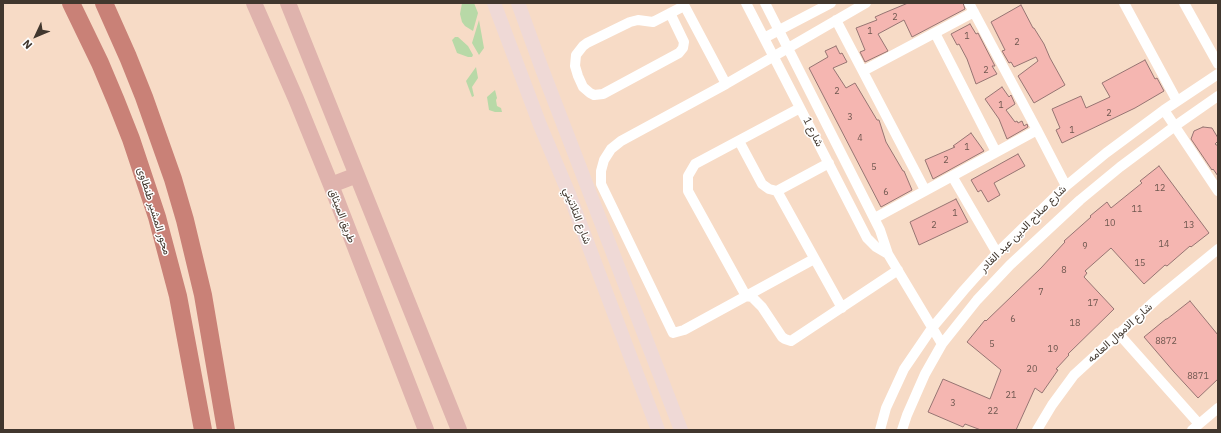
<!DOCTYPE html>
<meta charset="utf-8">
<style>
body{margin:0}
#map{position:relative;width:1221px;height:433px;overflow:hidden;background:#f7dbc6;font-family:"IBM Plex Sans",sans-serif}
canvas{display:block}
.frame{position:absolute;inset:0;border:4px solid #41372e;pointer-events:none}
.north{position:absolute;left:16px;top:16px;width:40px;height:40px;-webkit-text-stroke:3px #fff;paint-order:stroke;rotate:226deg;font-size:11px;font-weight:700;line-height:16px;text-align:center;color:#41372e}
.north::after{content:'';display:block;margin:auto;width:14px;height:18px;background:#41372e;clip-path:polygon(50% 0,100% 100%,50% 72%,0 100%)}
</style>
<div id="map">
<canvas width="1221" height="433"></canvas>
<div class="frame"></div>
<div class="north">N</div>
</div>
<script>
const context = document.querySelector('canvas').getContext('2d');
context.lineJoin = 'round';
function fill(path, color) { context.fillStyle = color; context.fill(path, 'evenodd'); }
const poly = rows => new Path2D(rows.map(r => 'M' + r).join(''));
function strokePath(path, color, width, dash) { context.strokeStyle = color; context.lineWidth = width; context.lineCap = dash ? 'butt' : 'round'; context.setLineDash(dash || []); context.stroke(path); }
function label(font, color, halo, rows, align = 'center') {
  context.font = font + ' "IBM Plex Sans",Vazirmatn,sans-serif'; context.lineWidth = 3; context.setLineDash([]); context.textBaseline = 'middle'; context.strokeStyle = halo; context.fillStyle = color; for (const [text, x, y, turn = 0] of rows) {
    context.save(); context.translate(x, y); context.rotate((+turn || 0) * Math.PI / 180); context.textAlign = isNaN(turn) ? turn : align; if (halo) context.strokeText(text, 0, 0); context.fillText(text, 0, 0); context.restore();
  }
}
fill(poly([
 [462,3,474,3,478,13,473,31,465,26,462,22,460,14],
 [479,20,484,48,479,55,472,43],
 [455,37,458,37,468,46,473,55,472,57,468,57,457,53,452,40],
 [476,67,478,78,472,87,474,96,472,97,466,81],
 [495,90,497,98,496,100,497,106,501,108,502,112,495,112,489,110,487,97]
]), '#b8d9a7');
const building = poly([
 [908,3,963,3,965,9,912,37,904,20,878,34,888,51,865,62,860,52,865,50,856,28,877,20,875,17,884,13,908,3],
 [1021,5,1033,28,1034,28,1044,44,1050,58,1065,85,1034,103,1018,76,1038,61,1036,57,1014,67,1011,62,1009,63,1002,51,1005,50,991,22,1021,5],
 [970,24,976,34,978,33,995,66,992,66,997,74,976,84,967,59,959,44,957,45,951,34,970,24],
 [836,46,840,54,842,53,847,62,833,68,846,88,855,83,877,120,879,120,886,142,903,171,904,171,912,190,881,207,809,68,828,57,825,51,836,46],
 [1145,60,1155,79,1157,78,1164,91,1135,108,1062,143,1056,130,1060,128,1052,109,1081,96,1086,108,1110,97,1102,83,1145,60],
 [1002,87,1009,97,1011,95,1015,104,1006,110,1015,122,1017,121,1018,123,1022,121,1024,126,1027,124,1028,127,1007,139,999,119,985,99,1002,87],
 [1203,127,1212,128,1218,138,1218,141,1215,144,1218,146,1218,176,1213,169,1212,170,1191,139,1194,131,1203,127],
 [971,133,984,151,933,179,925,160,955,147,953,146,971,133],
 [1018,154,1025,166,994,183,1000,195,988,202,981,190,978,192,971,180,1018,154],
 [1159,166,1209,233,1191,247,1190,246,1167,266,1165,265,1144,284,1111,248,1085,271,1087,273,1084,277,1114,309,1068,354,1069,355,1056,369,1058,370,1042,393,1035,388,1016,430,981,430,965,424,963,427,928,412,943,379,990,399,1001,370,967,342,985,320,986,321,1041,268,1065,242,1064,241,1091,217,1090,216,1107,202,1111,208,1142,183,1140,181,1159,166],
 [956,199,968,222,919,245,910,222,956,199],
 [1190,301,1218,335,1218,379,1198,398,1174,372,1144,337,1166,319,1167,319,1190,301]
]);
fill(building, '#f5b6b1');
strokePath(building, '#967472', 1);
strokePath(poly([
 [683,3,726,84],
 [746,3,867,238,876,247,888,254],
 [765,3,880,230,888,254,942,344],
 [969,3,1037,130,1066,186],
 [1124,3,1177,101],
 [1184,3,1218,64],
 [670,13,684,42,683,48,679,53,603,94,594,95,590,93,583,87,578,76,575,66,576,55,583,46,587,43,630,22,638,20,653,22,684,6],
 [836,20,925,190],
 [935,33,996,152],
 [764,38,831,3],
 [863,71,974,12],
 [800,108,695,164,688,176,688,191,746,296,752,297,762,307,782,337,785,339,791,341,898,270],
 [1164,110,1218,191],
 [739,141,762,184,769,189,777,191,829,163],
 [952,176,997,253],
 [777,191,842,308],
 [875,218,1037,130],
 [814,259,684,330,673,333,601,184,601,171,604,160,611,149,621,141,726,84,866,3],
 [1118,333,1199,424],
 [880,430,886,408,904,369,932,328,964,290,997,253,1066,186,1106,153,1164,110,1218,74],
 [902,430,907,415,925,374,942,344,977,300,1010,265,1080,200,1120,167,1175,126,1218,96],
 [1037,430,1052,405,1074,375,1157,299,1218,249],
 [1192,430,1218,408]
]), '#fff', 10);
strokePath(poly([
 [494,3,540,125,569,194,658,430],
 [518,3,542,69,681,430]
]), '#efd9d6', 14);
strokePath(poly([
 [254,3,296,99,331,185,426,430],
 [288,3,459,430],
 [331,185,357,175]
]), '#dfb3ad', 16);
strokePath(poly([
 [71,3,100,63,116,101,131,139,157,217,178,296,203,430],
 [104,3,128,57,144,97,173,179,185,220,203,295,226,430]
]), '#c98177', 18);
label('9px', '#6e574f', null, [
 ["2",895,17],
 ["1",870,31],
 ["1",967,36],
 ["2",1017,42],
 ["2",986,70],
 ["2",837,91],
 ["1",1001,105],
 ["2",1109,113],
 ["3",850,117],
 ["1",1072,130],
 ["4",860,138],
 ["1",967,147],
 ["2",946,160],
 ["5",874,167],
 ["12",1160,188],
 ["6",886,192],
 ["11",1137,209],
 ["1",955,213],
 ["10",1110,223],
 ["2",934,225],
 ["13",1189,225],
 ["14",1164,244],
 ["9",1085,246],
 ["15",1140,263],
 ["8",1064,270],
 ["7",1041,292],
 ["17",1093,303],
 ["6",1013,319],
 ["18",1075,323],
 ["8872",1166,341],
 ["5",992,344],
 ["19",1053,349],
 ["20",1032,369],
 ["8871",1198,376],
 ["21",1011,395],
 ["3",953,403],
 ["22",993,411]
]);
label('11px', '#41372e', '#fff', [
 ["شارع 1",813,132,63],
 ["محور المشير طنطاوى",154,211,73],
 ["طريق الميثاق",342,216,69],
 ["شارع التلاتيني",577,216,69],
 ["شارع صلاح الدين عبد القادر",1023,229,-45],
 ["شارع الاموال العامه",1120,333,-42]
]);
</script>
